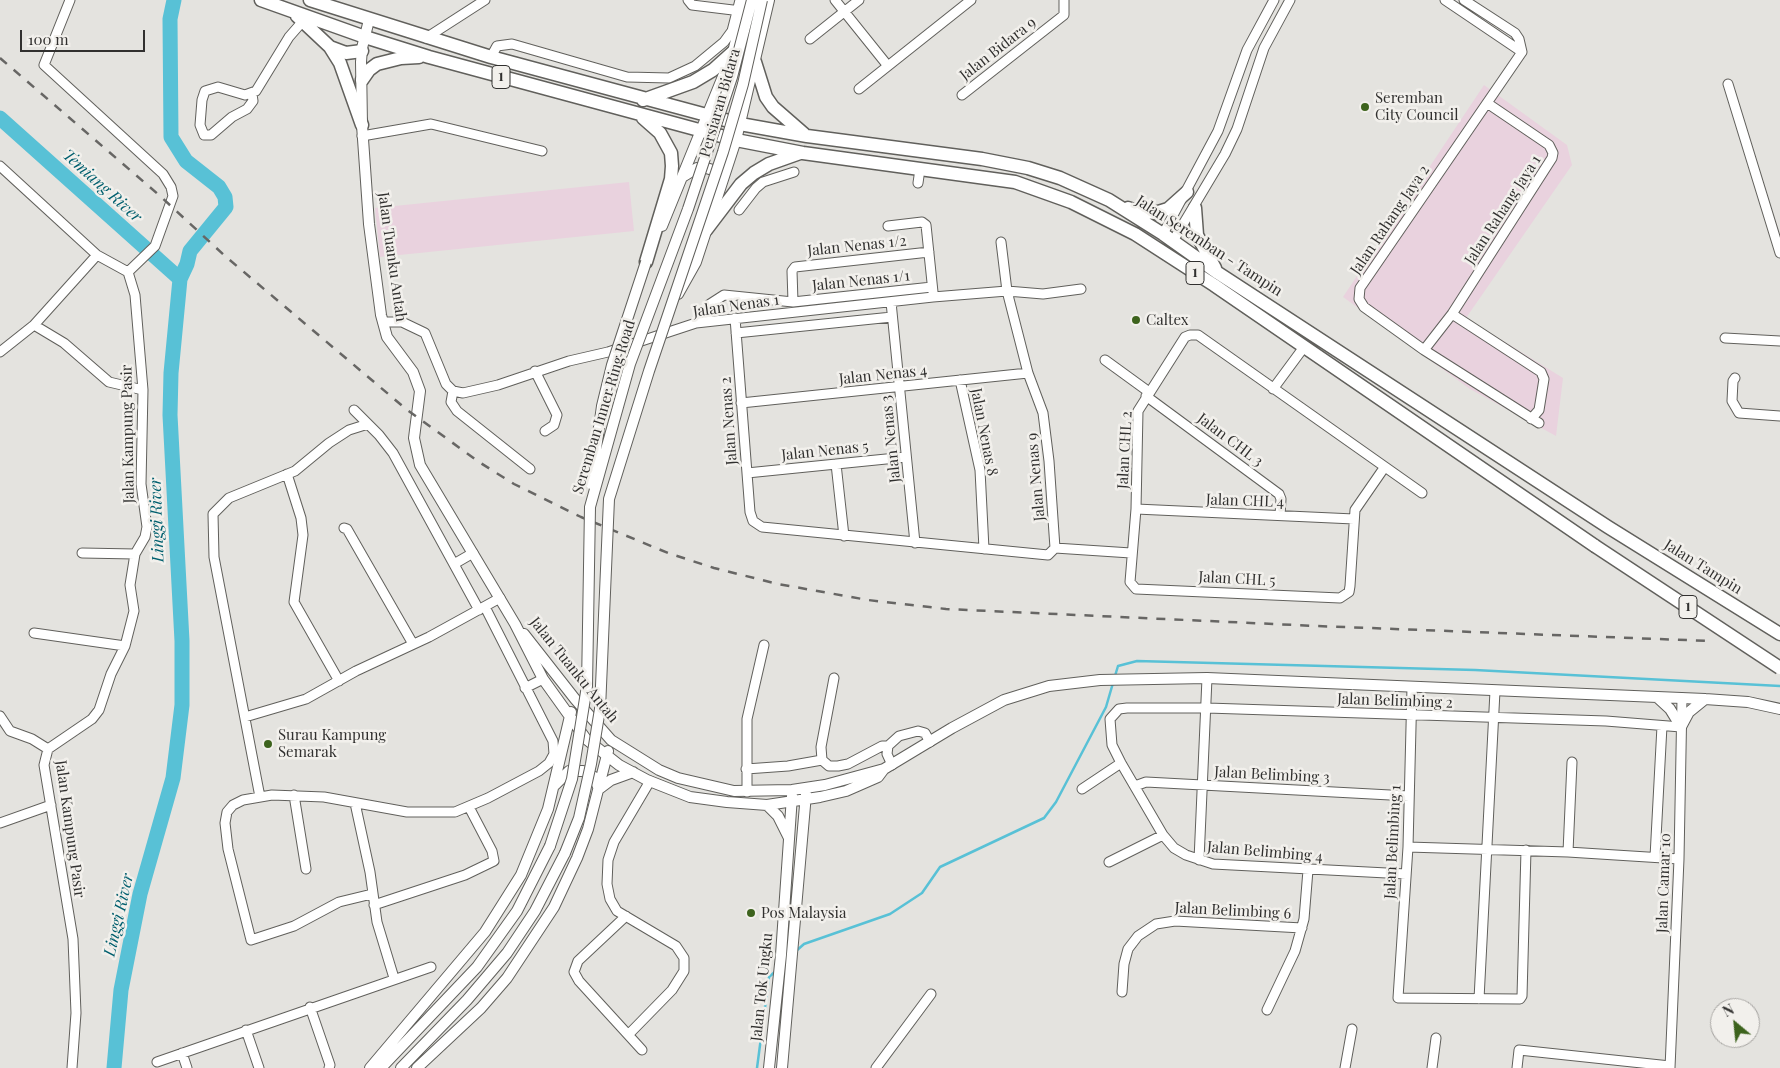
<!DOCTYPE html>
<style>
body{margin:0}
#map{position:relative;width:1780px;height:1068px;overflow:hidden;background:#e4e3df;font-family:"Playfair Display",serif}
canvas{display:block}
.north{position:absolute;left:1710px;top:998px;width:50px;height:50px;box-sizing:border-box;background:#f2f0ec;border:1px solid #a5a3a0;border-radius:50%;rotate:332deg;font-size:14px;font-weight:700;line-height:20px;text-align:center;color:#31302f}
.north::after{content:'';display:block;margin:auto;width:18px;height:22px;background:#3d631d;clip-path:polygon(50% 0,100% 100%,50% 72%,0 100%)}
.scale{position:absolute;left:20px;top:30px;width:125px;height:22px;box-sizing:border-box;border:2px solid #31302f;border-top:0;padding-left:6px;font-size:15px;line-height:18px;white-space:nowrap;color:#31302f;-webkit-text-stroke:4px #f2f0ec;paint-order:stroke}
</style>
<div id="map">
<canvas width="1780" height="1068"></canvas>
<div class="north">N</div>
<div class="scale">100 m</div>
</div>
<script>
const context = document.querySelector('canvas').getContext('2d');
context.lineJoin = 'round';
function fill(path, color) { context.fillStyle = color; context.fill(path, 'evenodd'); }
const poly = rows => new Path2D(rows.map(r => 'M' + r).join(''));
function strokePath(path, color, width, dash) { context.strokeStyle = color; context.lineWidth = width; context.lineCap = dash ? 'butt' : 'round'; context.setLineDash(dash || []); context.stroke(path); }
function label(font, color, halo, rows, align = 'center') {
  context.font = font + ' "Playfair Display",serif'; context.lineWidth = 5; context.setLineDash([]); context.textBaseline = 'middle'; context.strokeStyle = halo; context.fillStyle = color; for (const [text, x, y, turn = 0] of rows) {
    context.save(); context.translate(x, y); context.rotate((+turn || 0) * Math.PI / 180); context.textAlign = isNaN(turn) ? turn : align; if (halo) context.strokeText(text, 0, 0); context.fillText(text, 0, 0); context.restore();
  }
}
fill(poly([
 [1484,85,1567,145,1572,165,1466,318,1563,378,1556,436,1470,389,1343,297],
 [629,182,634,231,380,257,375,208]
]), '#e9d2de');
strokePath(poly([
 [1115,676,1118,666,1137,661,1475,670,1780,686],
 [795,952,804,944,890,914,922,893,940,867,1044,818,1056,802,1106,707,1113,683],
 [757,1068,769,977,777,970]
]), '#58c1d6', 2.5);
strokePath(poly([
 [0,118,180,279],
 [114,1068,121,990,140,894,173,778,182,705,182,641,170,415,171,373,180,279,187,264,190,251,226,207,225,197,219,187,186,161,171,137,170,19,174,0]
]), '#58c1d6', 15);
const minor = poly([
 [70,0,44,65,163,174,171,187,173,196,155,246,128,272],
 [688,0,692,5,741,11],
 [835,0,888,66],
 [1445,0,1522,52],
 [1464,0,1515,33,1519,39,1522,52],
 [426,38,485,0],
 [810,39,859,0],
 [1522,52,1360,288,1359,299,1364,307,1424,350,1539,423],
 [491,57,497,46,512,44,627,77,669,78,695,66,724,42,732,31,740,0],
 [1728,84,1780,253],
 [859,89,971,0],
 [252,94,253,101,247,109,232,117,211,135,204,135,200,125,202,100,205,91,218,87,245,95,256,91,289,37,303,21],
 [962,95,1064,15,1064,0],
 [362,136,431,124,542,151],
 [0,166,97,255,128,272],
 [918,183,920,169],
 [739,210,756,188,763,182,794,172],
 [888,226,922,222,926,225,933,292],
 [1163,234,1218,131,1247,50,1274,0],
 [1173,241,1225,154,1237,129,1264,48,1290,0],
 [793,302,792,271,795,267,929,252],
 [891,302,915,543],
 [1452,314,1541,372,1544,379,1539,410,1531,419],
 [735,318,750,512,753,521,762,527,1048,555,1055,548,1049,461,1043,413,1028,373,1007,291,1001,242],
 [708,321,707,313,710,304,724,295,793,302,932,287],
 [383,322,402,322,425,333,446,384,453,391,463,393,498,385,569,361,608,352,696,323,933,297,1007,291,1043,294,1081,289],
 [34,325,97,255],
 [736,333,892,317],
 [1725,338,1780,341],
 [1424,350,1452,314,1552,158,1553,153,1549,145,1487,103],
 [0,352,34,325,64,343,109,382,143,390],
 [1105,360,1149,392],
 [535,371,557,415,554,425,545,431],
 [1735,378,1733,381,1732,401,1739,413,1780,416],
 [960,380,980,470,984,549],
 [1273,389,1304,347],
 [453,391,451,402,457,411,530,469],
 [1146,396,1279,494,1281,499,1280,516],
 [741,403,1028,373],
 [354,410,379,435,393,453,479,610],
 [836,464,844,536],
 [1384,468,1355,510,1350,586,1349,592,1340,598,1136,589,1130,582,1136,509,1138,411,1185,337,1190,335,1198,335,1422,493],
 [747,473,906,457],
 [287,474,301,518,303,535,294,602,339,681],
 [1136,509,1354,519],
 [344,528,347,529,413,644],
 [1055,548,1131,553],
 [82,553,135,554],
 [454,564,473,553],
 [34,633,125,646],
 [834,678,821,747,822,760,829,766,838,766,848,764,882,746,888,746],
 [1412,687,1408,847,1398,998,1520,999,1522,996,1526,850],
 [525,688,543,679],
 [0,716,10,731,32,739,48,749],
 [245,717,306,699,356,671,429,637,500,598],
 [892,765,887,754,888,746,899,736,918,731,925,733,930,742],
 [746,769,788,766,822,760],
 [1135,786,1146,782,1409,796],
 [1082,789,1121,763],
 [747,792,747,719,764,645],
 [294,795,306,869],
 [260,797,214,557,213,514,229,498,295,471,329,443,349,430,368,424],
 [355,803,370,872,377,922,394,978],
 [0,823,51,805],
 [1408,847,1568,852,1679,859],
 [1568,852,1572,762],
 [1655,857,1662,726],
 [1199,860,1207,678],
 [1109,862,1163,835],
 [1406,874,1213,864,1186,855,1174,848,1163,835,1121,763,1112,745,1110,719,1119,709,1127,708,1207,708,1606,721,1681,727],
 [372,894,339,902,294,926,251,940,228,849,225,823,227,812,233,805,243,800,272,795,324,797,407,812,455,812,488,798,539,771,549,763,554,754,553,741,485,607],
 [374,905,465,875,494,861,492,851,469,807],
 [626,916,578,961,574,972,579,981,642,1050],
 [1122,992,1124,964,1128,949,1138,936,1156,924,1175,921,1302,928],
 [1479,999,1495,691],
 [310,1007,330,1065,329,1068],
 [1267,1010,1295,951,1304,919,1308,870],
 [246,1030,259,1068],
 [629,1034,672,990,684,971,684,958,676,946,617,911,610,899,607,884,608,860,614,842,650,781],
 [182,1053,187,1068],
 [157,1062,431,967],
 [72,1068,76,1013,73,939,44,765,48,749,92,719,99,710,111,674,125,646,134,611,130,585,135,554,145,537,147,527,141,484,143,390,135,295,128,272],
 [876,1068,931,994],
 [1345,1068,1352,1029],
 [1432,1068,1436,1038],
 [1517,1068,1519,1050,1670,1066],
 [1670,1068,1679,859,1682,698]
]);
const major = poly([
 [369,20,362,48,361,62,362,125,369,224,381,315,387,337,413,372,420,391,414,438,420,465,515,624,543,679,586,739,619,765,647,780,690,797,727,802,767,805,820,797,846,791,878,777,884,769,952,728,1004,700,1049,686,1100,680,1207,678,1705,699,1748,702,1780,709],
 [684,176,697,168,706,168,713,170,720,179],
 [662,226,733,52,746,0],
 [678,294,696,262,736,140,769,0],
 [524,634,575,699,611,740,659,770,678,778,734,791,792,790,825,785,884,769],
 [1657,697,1670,709,1681,727],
 [1681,727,1689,712,1705,699],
 [555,785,569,771,583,771,594,777,599,789,611,780,633,772],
 [767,805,778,816,789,838],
 [370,1068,485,932,521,875,548,809,571,712],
 [381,1068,477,967,517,911,550,846],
 [401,1068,467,1000,507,953,535,911,565,853],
 [417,1068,481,1008,507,978,554,907,577,858,588,829,608,751],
 [769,1068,781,955,792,796],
 [782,1068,806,794]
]);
const highway = poly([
 [261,0,365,37,429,57,736,140,803,153,1015,182,1071,202,1135,234,1214,285,1595,546],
 [310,0,491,57,740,124,807,136,982,159,1028,168,1060,178,1109,200,1163,234,1218,273,1608,527,1780,634],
 [297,16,330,47,340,63,362,125],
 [330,47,346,53,362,51],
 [755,62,766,97,773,107,804,134],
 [362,80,369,70,377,64,401,58,419,57],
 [643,100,693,82,713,70,733,52],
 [643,118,660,133,671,153,672,166,671,179,646,262],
 [1128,208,1137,211,1155,213,1168,209,1187,192],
 [1195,208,1197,235,1215,268],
 [706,230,741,184,754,173,769,164,800,153]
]);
strokePath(minor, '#61605c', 11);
strokePath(major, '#61605c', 12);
strokePath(highway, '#61605c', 15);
strokePath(minor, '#fff', 9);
strokePath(major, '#fff', 10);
strokePath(highway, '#fff', 12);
strokePath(poly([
 [0,58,159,195,225,256,406,409,479,462,514,484,581,517,668,553,714,568,778,584,868,600,946,609,1317,626,1710,641]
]), '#676664', 2.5, [9, 9]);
const majorBridge = poly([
 [591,484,602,406,612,365,646,262],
 [550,846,572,779,587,686,590,507,630,364,688,209,732,77,752,0],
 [565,853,579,818,591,764,600,709,609,499,649,371,723,152,743,84,762,0]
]);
const highwayBridge = poly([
 [1595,546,1780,668]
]);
strokePath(majorBridge, '#61605c', 12, []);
strokePath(highwayBridge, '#61605c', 15, []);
strokePath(majorBridge, '#fff', 10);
strokePath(highwayBridge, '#fff', 12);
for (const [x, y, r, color] of [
 [1365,107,5,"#3d631d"],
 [1136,320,5,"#3d631d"],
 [268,744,5,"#3d631d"],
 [751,913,5,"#3d631d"]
]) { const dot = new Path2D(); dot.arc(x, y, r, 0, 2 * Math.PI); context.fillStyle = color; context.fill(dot); strokePath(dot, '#f2f0ec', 2); }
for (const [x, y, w] of [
 [501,77,18],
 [1195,273,18],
 [1688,607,18]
]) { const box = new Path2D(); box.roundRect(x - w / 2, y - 11.5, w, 23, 4); context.fillStyle = '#f2f0ec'; context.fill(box); strokePath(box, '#31302f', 1); }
label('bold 14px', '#31302f', null, [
 ["1",501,77],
 ["1",1195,273],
 ["1",1688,607]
]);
label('15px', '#31302f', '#f2f0ec', [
 ["Jalan Bidara 9",998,49,-38],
 ["Persiaran Bidara",720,103,-74],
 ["Jalan Rahang Jaya 1",1503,210,-57],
 ["Jalan Rahang Jaya 2",1390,220,-56],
 ["Jalan Nenas 1/2",857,246,-6],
 ["Jalan Seremban - Tampin",1209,246,33],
 ["Jalan Tuanku Antah",392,257,82],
 ["Jalan Nenas 1/1",861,281,-6],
 ["Jalan Nenas 1",736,306,-8],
 ["Jalan Nenas 4",883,375,-6],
 ["Seremban Inner Ring Road",604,407,-73],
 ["Jalan Nenas 2",729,421,-94],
 ["Jalan Nenas 8",984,432,79],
 ["Jalan Kampung Pasir",128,434,-91],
 ["Jalan Nenas 3",891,439,-96],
 ["Jalan CHL 3",1230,440,37],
 ["Jalan CHL 2",1125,450,-87],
 ["Jalan Nenas 5",825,451,-6],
 ["Jalan Nenas 9",1036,477,-95],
 ["Jalan CHL 4",1245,501,2],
 ["Jalan Tampin",1703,567,32],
 ["Jalan CHL 5",1237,579,3],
 ["Jalan Tuanku Antah",574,670,51],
 ["Jalan Belimbing 2",1395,701,2],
 ["Jalan Belimbing 3",1272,775,3],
 ["Jalan Kampung Pasir",70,829,82],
 ["Jalan Belimbing 1",1393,842,-87],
 ["Jalan Belimbing 4",1265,852,5],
 ["Jalan Camar 10",1664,883,-88],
 ["Jalan Belimbing 6",1233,911,3],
 ["Jalan Tok Ungku",762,987,-84]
]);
label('15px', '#31302f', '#f2f0ec', [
 ["Seremban",1375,98],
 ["City Council",1375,115],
 ["Caltex",1146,320],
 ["Surau Kampung",278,735],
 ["Semarak",278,752],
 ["Pos Malaysia",761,913]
], 'left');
label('italic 16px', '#005f6e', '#f2f0ec', [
 ["Temiang River",102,186,42],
 ["Linggi River",157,520,-92],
 ["Linggi River",119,915,-77]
]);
</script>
